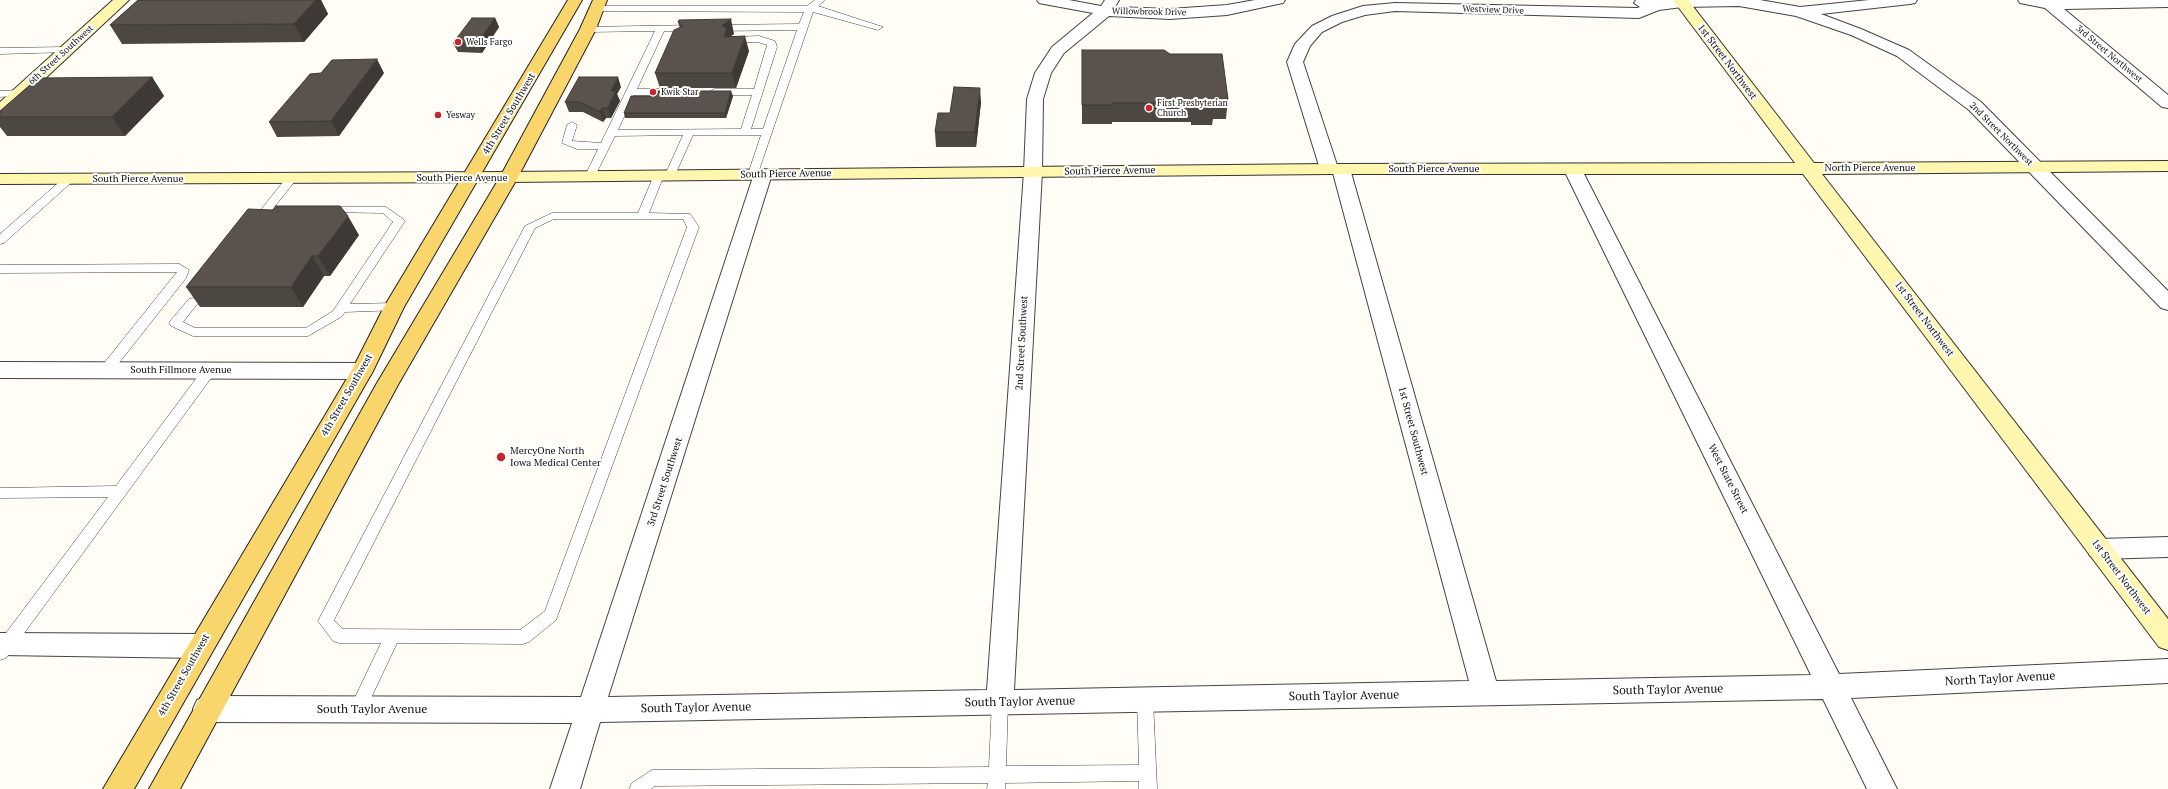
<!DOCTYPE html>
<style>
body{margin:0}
canvas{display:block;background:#fffdf5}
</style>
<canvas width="2168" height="789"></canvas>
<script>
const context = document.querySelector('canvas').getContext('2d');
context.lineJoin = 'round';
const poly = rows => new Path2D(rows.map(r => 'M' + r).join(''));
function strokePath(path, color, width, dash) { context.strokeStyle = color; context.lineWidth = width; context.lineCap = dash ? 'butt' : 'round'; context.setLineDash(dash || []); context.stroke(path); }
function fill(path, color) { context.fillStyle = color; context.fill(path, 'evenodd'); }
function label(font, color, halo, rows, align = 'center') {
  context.font = font + ' "PT Serif",serif'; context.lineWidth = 4; context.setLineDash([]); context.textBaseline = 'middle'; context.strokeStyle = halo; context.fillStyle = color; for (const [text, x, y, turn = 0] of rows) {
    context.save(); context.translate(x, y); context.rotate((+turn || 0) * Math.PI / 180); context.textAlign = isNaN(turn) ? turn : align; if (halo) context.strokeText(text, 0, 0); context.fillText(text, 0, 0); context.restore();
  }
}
const lane = poly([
 [815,0,825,0,818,6,883,27,878,30,813,12,757,176,753,177,748,174,761,135,693,135,675,175,670,178,665,175,683,135,615,136,595,176,590,179,585,176,598,149,577,149,562,143,567,125,572,122,577,125,572,141,601,143,655,31,588,32,585,31,585,27,697,25,702,28,697,31,664,31,637,89,672,89,677,92,672,95,634,95,618,130,741,129,752,95,714,95,709,92,714,89,754,89,767,45,758,42,732,43,727,40,732,37,759,36,775,41,777,47,751,129,763,129,797,30,716,31,711,28,716,25,799,24,804,12,598,11,595,10,595,6,807,6,815,0],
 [66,47,71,50,69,52,0,54,0,48,66,47],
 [19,90,24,93,22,95,0,97,0,91,19,90],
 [659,172,664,175,649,213,690,214,699,227,556,620,529,642,523,644,397,643,363,715,357,717,351,715,349,710,381,643,339,643,333,641,318,621,525,226,552,213,638,213,654,175,659,172],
 [554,219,683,219,687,227,545,611,520,630,343,629,334,620,535,228,554,219],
 [69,176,74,179,73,181,4,243,0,244,0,234,65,177,69,176],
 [291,176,296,179,295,181,259,226,251,226,249,224,251,222,287,177,291,176],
 [326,207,386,207,403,219,405,221,350,304,394,303,398,304,400,307,398,310,345,312,341,317,308,336,193,336,171,326,169,323,171,320,189,299,193,298,199,302,183,322,195,328,306,328,333,311,393,222,383,213,322,212,320,210,322,208,326,207],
 [179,264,189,270,186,278,111,373,106,374,101,373,100,370,101,367,177,272,0,273,0,265,179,264],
 [209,367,214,368,215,371,214,374,6,658,0,660,0,641,108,497,0,498,0,488,116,486,204,368,209,367],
 [1145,693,1151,695,1153,700,1157,789,1139,789,1139,781,1005,783,1005,789,987,789,988,783,655,786,651,789,629,789,632,783,652,770,989,767,992,702,994,697,1000,695,1006,697,1008,702,1006,766,1139,765,1137,700,1139,695,1145,693]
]);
const street = poly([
 [1037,0,1069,0,1101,6,1105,0,1119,0,1115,7,1170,9,1227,5,1255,0,1285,0,1283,3,1278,4,1227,15,1170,19,1109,16,1064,53,1051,73,1043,99,1042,172,1014,690,1469,681,1333,173,1323,173,1320,169,1287,62,1295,44,1312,26,1332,16,1363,6,1395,3,1637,8,1640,7,1634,3,1636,0,1760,0,1800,7,1869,0,1917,0,1915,3,1910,4,1821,14,1861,29,1909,50,1981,102,2168,291,2168,310,2161,308,1969,110,1897,56,1851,35,1796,16,1739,6,1682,7,1659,10,1639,18,1395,11,1365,15,1342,22,1322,32,1310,46,1303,62,1337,165,1347,165,1350,169,1496,681,1811,675,1564,170,1567,166,1573,165,1579,166,1582,170,1839,674,2168,659,2168,683,1851,698,1897,789,1867,789,1823,699,600,722,580,789,550,789,572,723,207,722,197,718,193,709,197,700,207,696,581,697,754,174,757,170,763,169,769,170,772,174,608,697,987,690,1024,172,1027,99,1035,73,1052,47,1093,13,1044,4,1039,3,1037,0],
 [2018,0,2168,0,2168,7,2064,9,2168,95,2168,108,2162,107,2045,8,2020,3,2018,0],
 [0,362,362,363,370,366,373,371,370,376,362,379,0,378,0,362],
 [2168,537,2168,557,2099,559,2090,556,2087,549,2090,542,2099,539,2168,537],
 [0,633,201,634,210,638,214,646,210,654,201,658,0,655,0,633]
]);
const secondary = poly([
 [113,0,129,0,6,115,0,116,0,102,113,0],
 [1673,0,1688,0,1814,163,2168,161,2168,171,1822,174,2168,619,2168,650,2159,647,1803,174,1329,174,509,182,0,184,0,174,509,172,1329,164,1795,163,1673,0]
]);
const primary = poly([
 [568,0,582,0,404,307,373,371,134,789,103,789,352,370,384,307,568,0],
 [593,0,607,0,596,29,518,177,399,383,180,789,149,789,377,383,500,177,580,29,593,0]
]);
strokePath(lane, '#444', 1);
strokePath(street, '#444', 2);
strokePath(secondary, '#333', 2);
strokePath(primary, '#222', 2);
fill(lane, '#fff');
fill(street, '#fff');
fill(secondary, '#fff6b0');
fill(primary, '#f9d66b');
fill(poly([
 [138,0,321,0,328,14,304,42,122,44,110,25],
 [495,18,499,27,482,53,458,52,453,43],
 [678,22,734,34,730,37,749,51,736,88,660,88,655,73,680,28],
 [1082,50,1228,99,1226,119,1213,119,1212,125,1191,125,1191,122,1112,122,1112,124,1082,124],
 [384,73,339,136,277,137,269,122],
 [152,77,164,96,125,136,7,136,0,127,0,111],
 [621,87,617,94,620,101,611,118,606,118,603,122,583,112,569,112,565,102],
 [733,96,726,118,625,118,624,113],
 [981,102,976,147,936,147,935,132,950,113],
 [359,235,330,276,324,276,303,307,200,307,186,287]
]), '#4d4742');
fill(poly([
 [316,0,321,0,328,14,304,42,294,24],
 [495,18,499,27,482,53,478,43],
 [731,19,734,34,729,37,728,51,722,25],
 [745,36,749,51,736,88,732,73],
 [377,59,384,73,339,136,331,121],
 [152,77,164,96,125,136,112,117],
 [618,77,621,87,617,94,620,101,611,118,608,108,611,91],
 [980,88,981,102,976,147,975,132],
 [731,91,733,96,726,118,725,113],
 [602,108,606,118,603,122,600,112],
 [348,216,359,235,330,276,318,256],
 [312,256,324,276,303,307,291,287]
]), '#3f3936');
const building = poly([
 [138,0,316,0,294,24,110,25,138,0],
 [472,18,495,18,478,43,453,43,472,18],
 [731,19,722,25,727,29,724,37,745,36,732,73,655,73,674,30,683,26,678,22,679,20,731,19],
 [1082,50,1164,50,1170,54,1222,54,1228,99,1213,99,1214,106,1193,106,1192,103,1112,103,1112,105,1082,105,1082,50],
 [377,59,331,121,269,122,310,74,321,73,332,60,377,59],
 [152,77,112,117,0,117,0,111,38,78,152,77],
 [579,77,618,77,611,91,616,91,608,108,602,108,600,112,580,102,565,102,579,77],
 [954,87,980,88,975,132,935,132,938,113,950,113,954,87],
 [654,91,731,91,725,113,624,113,631,96,652,96,654,91],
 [276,206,340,206,348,216,318,256,312,256,291,287,186,287,248,209,273,210,276,206]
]);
fill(building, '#5a524d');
strokePath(building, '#3f3936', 1);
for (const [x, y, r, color] of [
 [458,42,4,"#c4262e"],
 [653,92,4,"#c4262e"],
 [1149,108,4,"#c4262e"],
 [438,115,4,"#c4262e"],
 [501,457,5,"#c4262e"]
]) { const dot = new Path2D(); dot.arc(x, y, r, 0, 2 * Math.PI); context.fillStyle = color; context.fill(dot); strokePath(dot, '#fff', 1.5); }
label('9px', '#111', '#fff', [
 ["Westview Drive",1493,10,2],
 ["Willowbrook Drive",1149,12,1],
 ["3rd Street Northwest",2109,54,40],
 ["6th Street Southwest",61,55,-42],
 ["2nd Street Northwest",2001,134,45]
]);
label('9px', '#111', '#fff', [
 ["Wells Fargo",466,42],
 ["Kwik Star",661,92],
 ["First Presbyterian",1157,103],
 ["Church",1157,113],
 ["Yesway",446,115]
], 'left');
label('10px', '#111', '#fff', [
 ["1st Street Northwest",1727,62,53],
 ["4th Street Southwest",509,114,-59],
 ["North Pierce Avenue",1870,168],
 ["South Pierce Avenue",1434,169],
 ["South Pierce Avenue",1110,171,-1],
 ["South Pierce Avenue",786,174,-1],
 ["South Pierce Avenue",462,178],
 ["South Pierce Avenue",138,179],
 ["1st Street Northwest",1924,319,53],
 ["2nd Street Southwest",1022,343,-87],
 ["South Fillmore Avenue",181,370],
 ["4th Street Southwest",347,395,-60],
 ["1st Street Southwest",1413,431,75],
 ["West State Street",1728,479,63],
 ["3rd Street Southwest",665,482,-72],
 ["1st Street Northwest",2121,577,53],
 ["4th Street Southwest",184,675,-60]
]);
label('10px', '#111', '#fff', [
 ["MercyOne North",510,451],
 ["Iowa Medical Center",510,463]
], 'left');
label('12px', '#111', '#fff', [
 ["North Taylor Avenue",2000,679,-3],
 ["South Taylor Avenue",1668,690,-1],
 ["South Taylor Avenue",1344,696,-1],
 ["South Taylor Avenue",1020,702,-1],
 ["South Taylor Avenue",696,708,-1],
 ["South Taylor Avenue",372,710]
]);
</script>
